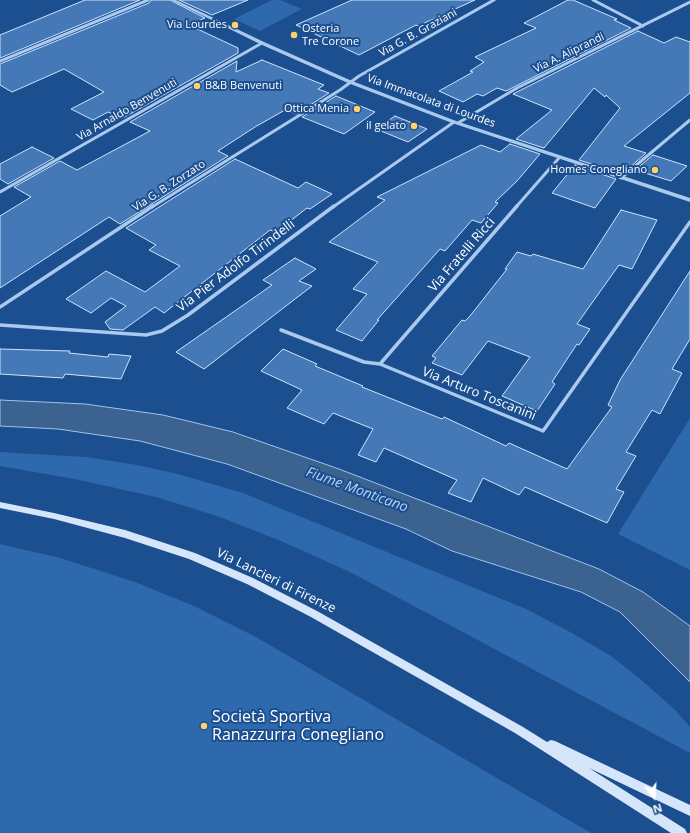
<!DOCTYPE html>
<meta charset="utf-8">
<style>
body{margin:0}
#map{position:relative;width:690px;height:833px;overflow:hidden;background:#1b4f8f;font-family:"Open Sans",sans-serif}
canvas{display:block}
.north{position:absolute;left:634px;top:777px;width:40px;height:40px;-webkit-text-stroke:3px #1b4f8f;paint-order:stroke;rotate:163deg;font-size:11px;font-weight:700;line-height:16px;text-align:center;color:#fff}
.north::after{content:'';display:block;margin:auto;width:14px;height:18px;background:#fff;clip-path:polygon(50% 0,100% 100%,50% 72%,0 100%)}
</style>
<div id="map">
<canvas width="690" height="833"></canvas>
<div class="north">N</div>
</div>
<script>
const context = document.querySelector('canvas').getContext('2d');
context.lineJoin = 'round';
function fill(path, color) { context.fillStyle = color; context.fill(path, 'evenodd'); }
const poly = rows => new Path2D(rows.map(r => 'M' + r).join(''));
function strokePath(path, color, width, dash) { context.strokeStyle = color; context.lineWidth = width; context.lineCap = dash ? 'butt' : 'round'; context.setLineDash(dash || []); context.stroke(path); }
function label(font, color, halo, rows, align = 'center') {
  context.font = font + ' "Open Sans",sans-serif'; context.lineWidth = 4; context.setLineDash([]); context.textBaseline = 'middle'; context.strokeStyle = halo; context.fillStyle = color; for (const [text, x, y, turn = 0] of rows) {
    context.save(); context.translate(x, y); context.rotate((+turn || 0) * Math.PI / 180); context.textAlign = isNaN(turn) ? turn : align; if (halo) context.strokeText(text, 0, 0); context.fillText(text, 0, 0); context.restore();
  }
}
fill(poly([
 [272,0,280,0,302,9,260,31,234,19],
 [690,418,690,570,618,534],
 [0,452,86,457,132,464,178,474,243,493,526,609,572,633,611,656,639,678,675,710,690,727,690,753,350,572,281,541,217,516,156,497,75,479,0,466],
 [0,544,60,558,135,582,194,606,256,637,591,833,0,833]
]), '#2e69ad');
const water = poly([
 [0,400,85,404,163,415,233,432,339,469,599,569,643,592,690,626,690,682,620,612,581,592,452,551,406,529,227,464,140,441,58,429,0,426,0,400]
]);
fill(water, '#3c6290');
strokePath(water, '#9cc4f0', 1);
const building = poly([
 [85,0,140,0,0,58,0,35,85,0],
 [151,0,170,0,205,18,189,25,238,48,238,53,123,118,108,112,93,120,71,109,104,92,64,69,12,92,0,85,0,64,149,3,151,0],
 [179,0,248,0,212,15,179,0],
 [352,0,475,0,418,26,416,25,359,55,296,25,352,0],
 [568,0,573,0,617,19,614,20,631,28,506,91,497,88,483,96,477,94,463,102,439,91,473,72,470,71,484,62,475,57,536,28,524,23,568,0],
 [638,31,664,43,676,37,690,42,690,93,624,146,646,153,629,168,625,167,620,173,579,160,620,108,606,95,605,97,594,88,544,148,516,139,552,110,513,94,638,31],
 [262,60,324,85,318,89,329,93,296,114,285,110,255,127,218,151,228,156,120,224,109,217,0,288,0,216,31,197,14,187,60,161,77,170,150,131,130,122,237,61,236,72,262,60],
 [336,96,375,112,344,134,302,117,336,96],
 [395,116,427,129,408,142,376,129,395,116],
 [510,144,540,154,517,181,495,202,498,203,481,223,472,220,445,251,440,249,377,320,379,320,362,341,336,330,367,294,353,289,378,262,329,242,385,200,377,197,481,145,500,152,510,144],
 [32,147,54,158,8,184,0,179,0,164,32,147],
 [653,155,687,166,671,181,635,170,653,155],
 [235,159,298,188,306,182,332,194,310,209,307,208,276,232,270,230,164,313,155,307,123,330,110,329,105,322,126,306,111,298,91,313,66,299,106,271,145,292,180,266,149,250,156,245,126,228,235,159],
 [575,165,616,179,595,208,552,193,575,165],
 [621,210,657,220,632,269,619,265,577,324,590,329,579,345,577,344,552,382,555,384,537,411,502,396,530,357,488,341,462,375,432,363,436,358,432,356,462,320,465,321,470,316,507,269,505,269,517,252,531,256,533,254,583,269,621,210],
 [295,258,316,269,299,281,312,286,204,369,176,352,272,285,263,280,295,258],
 [690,271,690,339,672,369,682,373,660,414,652,410,626,452,636,456,616,489,624,492,607,523,525,487,519,495,483,478,471,502,448,493,457,480,384,448,376,462,358,455,373,429,333,413,324,424,287,408,302,390,261,371,283,349,317,364,315,366,363,386,362,387,442,419,444,417,506,446,509,443,567,469,612,407,608,405,620,380,690,271],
 [0,349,70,351,69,353,108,357,109,354,131,356,121,379,65,374,63,378,0,374,0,349]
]);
fill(building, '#4478b7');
strokePath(building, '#cfe3fa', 1);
strokePath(poly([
 [593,0,643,26],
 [0,61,148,0],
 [458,123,517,88,690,2],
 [621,178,690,120],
 [0,192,262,43],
 [152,207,340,90,359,76,494,0],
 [333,207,454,122],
 [516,207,559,158]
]), '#a9c9ee', 3);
strokePath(poly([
 [0,307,153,206],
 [0,325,146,335,162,331,188,315,334,206],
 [281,330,364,362,380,364,543,431,690,222],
 [380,364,517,206]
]), '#a9c9ee', 3.5);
fill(poly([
 [171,0,176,0,264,42,352,81,456,121,690,198,690,202,452,123,348,83,260,44,171,0]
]), '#a9c9ee');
fill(poly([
 [0,502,54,513,125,530,195,553,253,578,317,611,523,727,547,742,551,740,555,741,690,805,690,816,589,768,685,829,687,833,671,833,515,733,311,617,247,584,189,559,125,538,54,519,0,508,0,502]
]), '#d6e6fa');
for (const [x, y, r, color] of [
 [235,25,4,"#ffd166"],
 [294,35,4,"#ffd166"],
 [197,86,4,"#ffd166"],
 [357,109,4,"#ffd166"],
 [414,126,4,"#ffd166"],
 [655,170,4,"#ffd166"],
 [204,726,4,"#ffd166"]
]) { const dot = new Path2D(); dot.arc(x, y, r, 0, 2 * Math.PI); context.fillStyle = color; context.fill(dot); strokePath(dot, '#1b4f8f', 1.5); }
label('11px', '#fff', '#1b4f8f', [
 ["Via Lourdes",227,25],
 ["Osteria",302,29,"left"],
 ["Tre Corone",302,42,"left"],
 ["B&B Benvenuti",205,86,"left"],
 ["Ottica Menia",349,109],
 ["il gelato",406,126],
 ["Homes Conegliano",647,170]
], 'right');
label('11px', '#fff', '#1b4f8f', [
 ["Via G. B. Graziani",418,33,-29],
 ["Via A. Aliprandi",569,53,-26],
 ["Via Immacolata di Lourdes",431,101,20],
 ["Via Arnaldo Benvenuti",127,110,-30],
 ["Via G. B. Zorzato",169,186,-33]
]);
label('13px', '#fff', '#1b4f8f', [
 ["Via Fratelli Ricci",462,255,-49],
 ["Via Pier Adolfo Tirindelli",236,266,-37],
 ["Via Arturo Toscanini",479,394,22],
 ["Via Lancieri di Firenze",276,581,26]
]);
label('italic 14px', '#b5d3f5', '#1b4f8f', [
 ["Fiume Monticano",357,490,20]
]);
label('16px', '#fff', '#1b4f8f', [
 ["Società Sportiva",212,717],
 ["Ranazzurra Conegliano",212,735]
], 'left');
</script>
